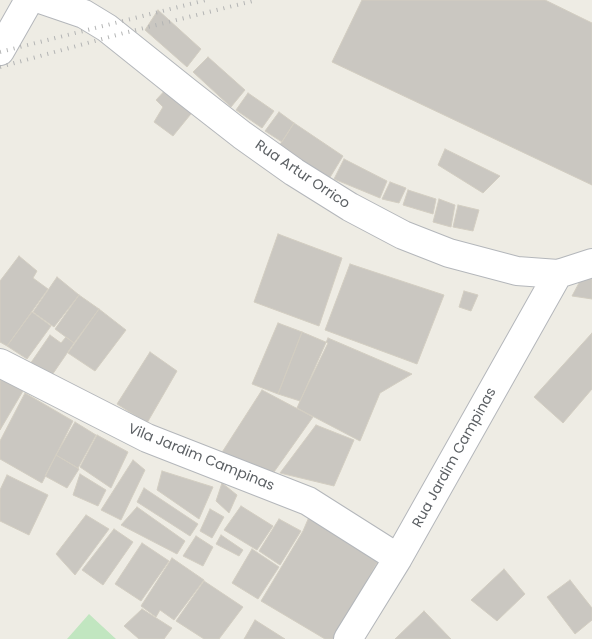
<!DOCTYPE html>
<style>
body{margin:0}
canvas{display:block;background:#eeece4}
</style>
<canvas width="592" height="639"></canvas>
<script>
const context = document.querySelector('canvas').getContext('2d');
context.lineJoin = 'round';
function fill(path, color) { context.fillStyle = color; context.fill(path, 'evenodd'); }
const poly = rows => new Path2D(rows.map(r => 'M' + r).join(''));
function strokePath(path, color, width, dash) { context.strokeStyle = color; context.lineWidth = width; context.lineCap = dash ? 'butt' : 'round'; context.setLineDash(dash || []); context.stroke(path); }
function label(font, color, halo, rows, align = 'center') {
  context.font = font + ' Poppins,sans-serif'; context.lineWidth = 5; context.setLineDash([]); context.textBaseline = 'middle'; context.strokeStyle = halo; context.fillStyle = color; for (const [text, x, y, turn = 0] of rows) {
    context.save(); context.translate(x, y); context.rotate((+turn || 0) * Math.PI / 180); context.textAlign = isNaN(turn) ? turn : align; if (halo) context.strokeText(text, 0, 0); context.fillText(text, 0, 0); context.restore();
  }
}
fill(poly([
 [89,614,116,639,67,639]
]), '#c1e6c0');
const building = poly([
 [362,0,545,0,592,23,592,185,332,62,362,0],
 [158,10,201,49,187,67,145,30,158,10],
 [208,57,245,90,231,107,193,72,208,57],
 [169,86,199,104,173,136,154,122,163,107,156,100,169,86],
 [248,93,274,111,262,128,236,110,248,93],
 [279,112,294,123,282,142,265,131,279,112],
 [294,123,343,156,329,179,279,146,294,123],
 [445,149,500,176,483,193,438,165,445,149],
 [344,159,387,181,380,198,334,179,344,159],
 [390,182,406,188,399,203,382,199,390,182],
 [408,190,436,199,433,214,403,205,408,190],
 [439,199,455,205,451,227,433,222,439,199],
 [458,205,479,210,473,231,453,227,458,205],
 [278,234,342,258,319,326,254,302,278,234],
 [19,256,37,271,33,278,48,289,7,346,0,342,0,281,19,256],
 [350,264,444,295,417,364,325,330,350,264],
 [592,267,592,299,572,296,586,270,592,267],
 [57,277,79,295,54,327,33,312,57,277],
 [464,291,478,295,471,311,459,307,464,291],
 [79,295,99,309,74,343,55,329,79,295],
 [99,309,126,330,95,371,68,353,99,309],
 [32,312,51,326,27,359,7,346,32,312],
 [278,323,302,332,278,394,252,384,278,323],
 [302,332,328,343,300,401,278,394,302,332],
 [592,333,592,389,563,423,534,397,592,333],
 [50,335,61,343,66,337,74,343,50,378,30,364,50,335],
 [328,338,412,374,380,393,360,441,297,408,328,338],
 [150,352,177,371,147,423,117,404,150,352],
 [0,378,23,391,0,430,0,378],
 [262,390,313,417,274,472,219,457,262,390],
 [25,393,73,421,42,483,0,459,0,441,25,393],
 [75,422,96,435,78,468,56,455,75,422],
 [316,425,354,440,334,486,280,473,316,425],
 [97,435,128,452,111,488,80,467,97,435],
 [56,455,79,469,67,488,45,476,56,455],
 [133,460,145,470,121,520,101,510,133,460],
 [162,471,213,487,199,519,157,490,162,471],
 [80,474,106,490,98,506,73,495,80,474],
 [7,475,48,495,29,535,0,521,0,490,7,475],
 [222,483,237,495,229,513,216,501,222,483],
 [144,488,198,524,190,536,137,502,144,488],
 [241,506,273,526,257,550,224,530,241,506],
 [137,507,185,541,177,554,121,525,137,507],
 [210,509,224,517,212,538,200,531,210,509],
 [86,515,109,529,75,575,56,554,86,515],
 [309,517,383,552,334,639,325,639,261,601,303,531,309,517],
 [279,519,301,531,280,565,259,551,279,519],
 [114,529,133,542,103,585,82,570,114,529],
 [221,535,243,550,239,556,216,544,221,535],
 [196,536,213,547,203,566,183,556,196,536],
 [142,543,169,561,141,601,115,584,142,543],
 [252,549,279,567,258,599,232,583,252,549],
 [172,558,204,580,174,620,160,610,156,617,141,606,172,558],
 [504,569,525,594,497,621,471,600,504,569],
 [570,580,592,608,592,620,575,634,547,597,570,580],
 [204,581,243,607,219,639,204,639,176,621,204,581],
 [142,609,172,628,164,639,139,639,124,626,142,609],
 [424,611,451,639,395,639,424,611],
 [255,620,285,639,244,639,255,620]
]);
fill(building, '#cac7c1');
strokePath(building, '#d3cec2', 1);
const minor = poly([
 [43,0,84,14,107,28,187,92,242,135,294,172,350,207,403,235,449,253,517,271,558,274,592,263],
 [0,51,29,0],
 [0,363,147,438,308,501,398,558],
 [348,639,398,558,558,274]
]);
strokePath(minor, '#b4b7bb', 30);
strokePath(minor, '#fff', 28);
strokePath(poly([
 [0,52,206,0],
 [0,67,124,33,257,0]
]), '#b3b4b4', 4, [1, 6]);
label('14px', '#5c6064', '#fff', [
 ["Rua Artur Orrico",302,175,34],
 ["Vila Jardim Campinas",201,458,22],
 ["Rua Jardim Campinas",455,458,-61]
]);
</script>
